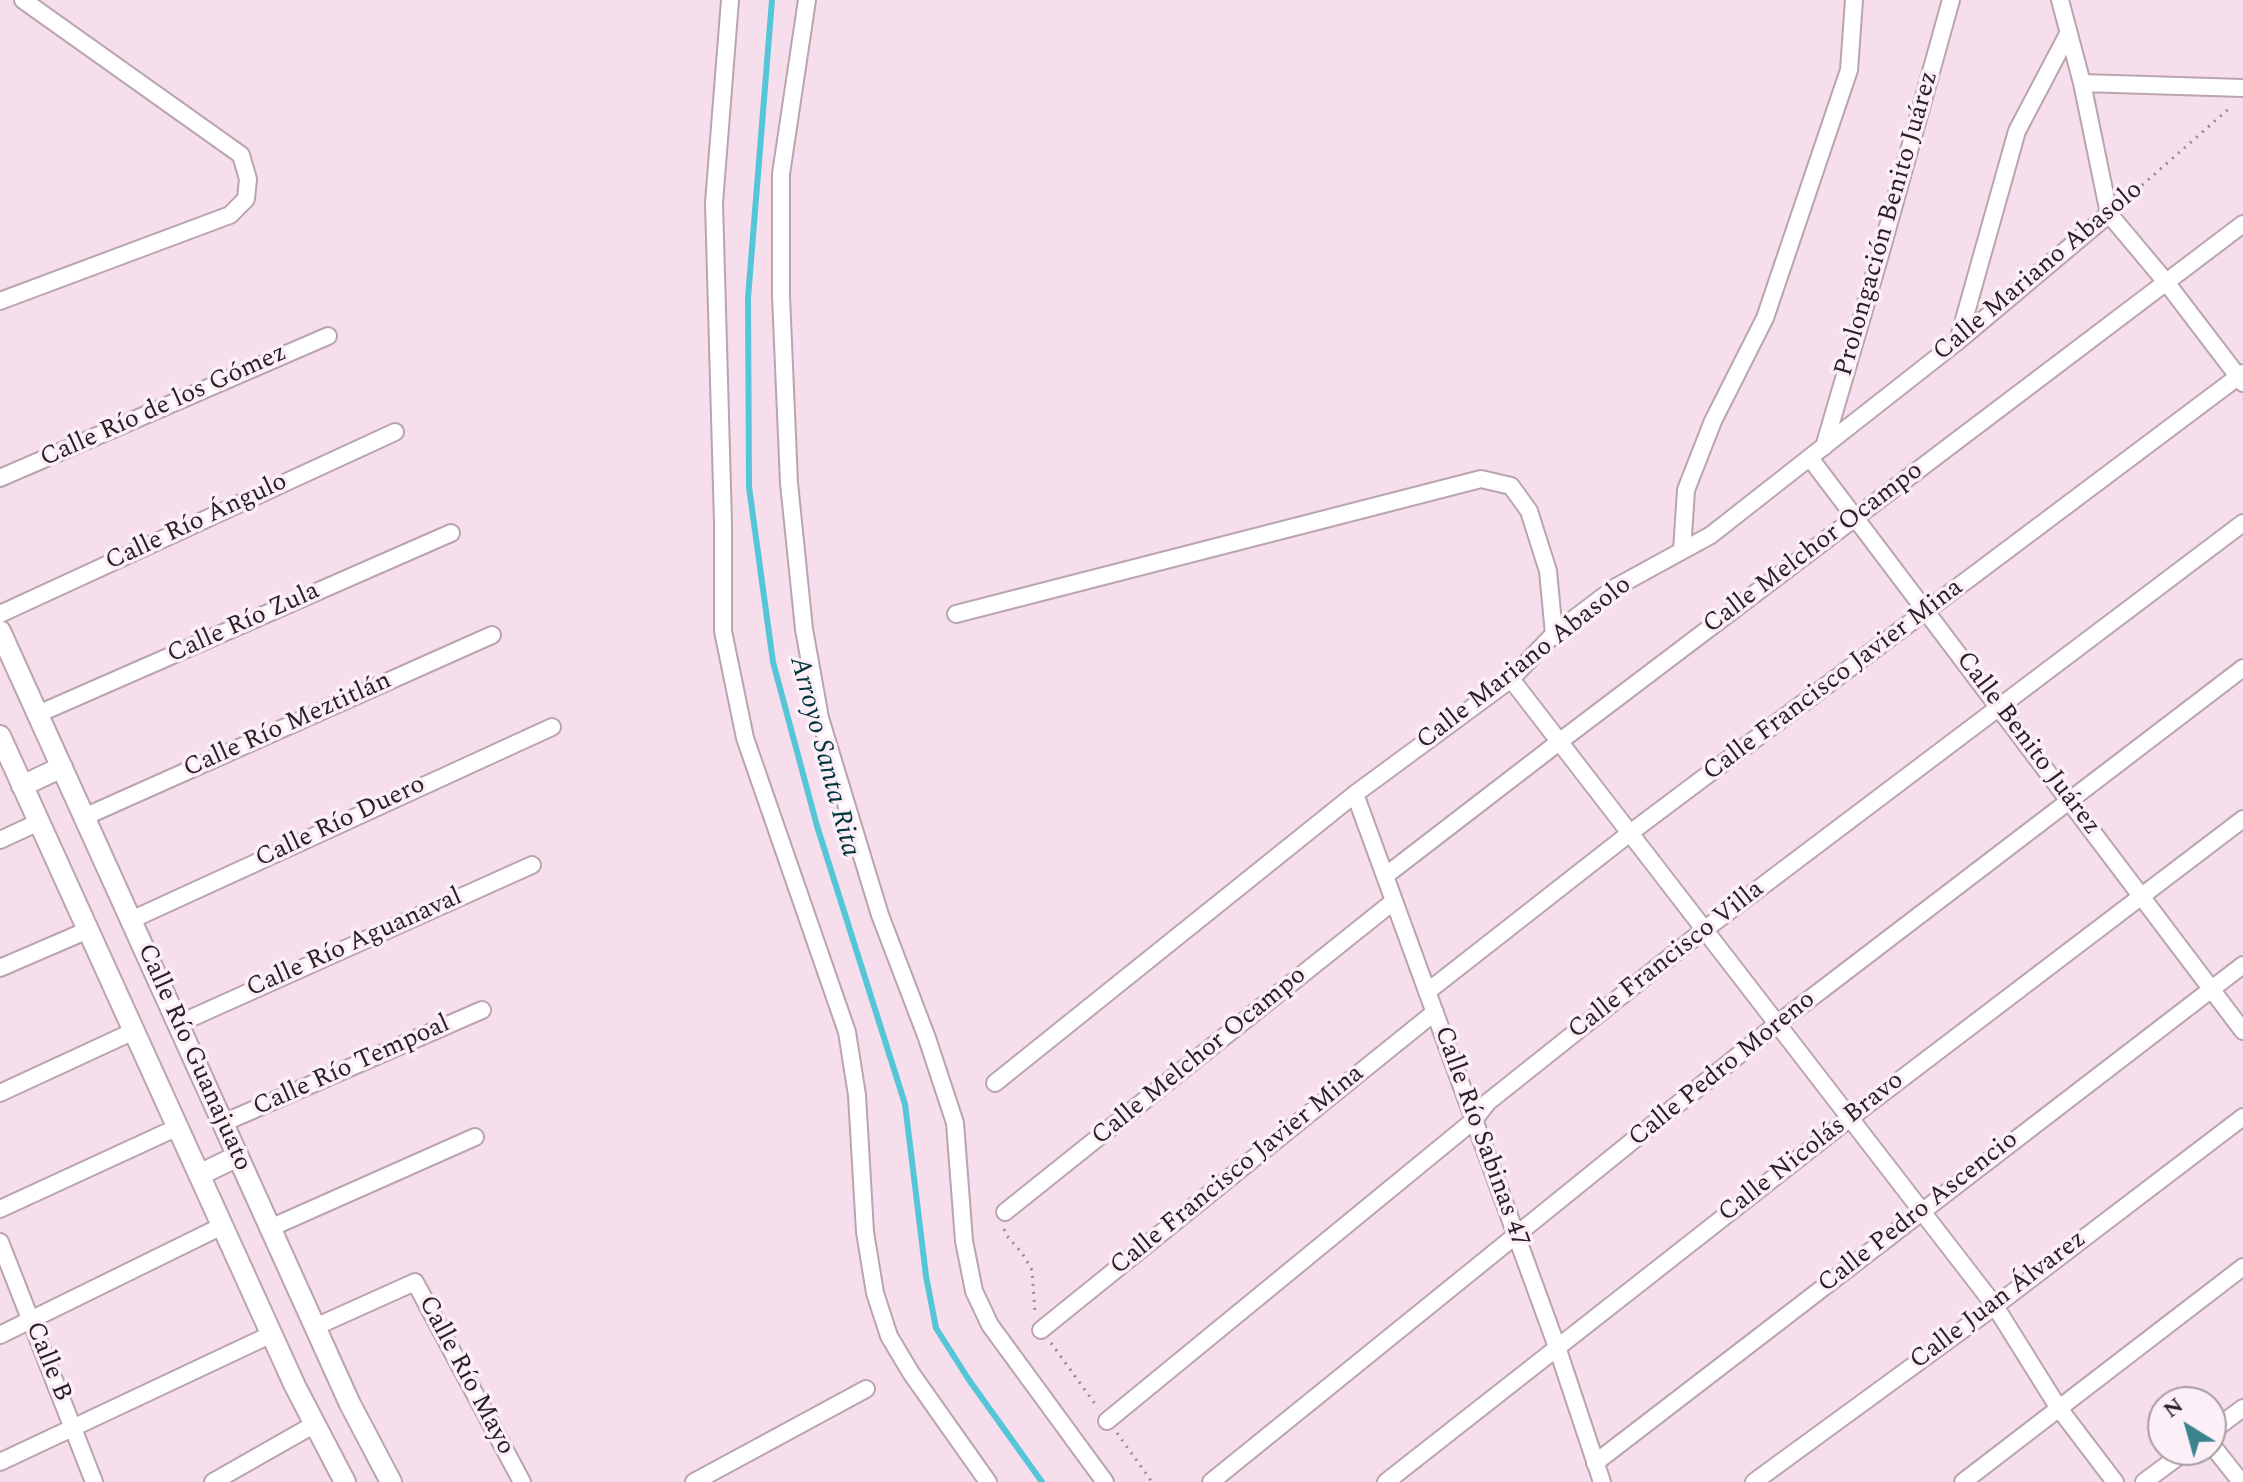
<!DOCTYPE html>
<meta charset="utf-8">
<style>
body{margin:0}
#map{position:relative;width:2243px;height:1482px;overflow:hidden;background:#f6deec;font-family:Spectral,serif}
canvas{display:block}
.north{position:absolute;left:2147px;top:1386px;width:80px;height:80px;box-sizing:border-box;background:#fdeff7;border:2px solid #a89da3;border-radius:50%;rotate:323deg;font-size:22px;font-weight:700;line-height:32px;text-align:center;color:#292126}
.north::after{content:'';display:block;margin:auto;width:28px;height:36px;background:#3c838e;clip-path:polygon(50% 0,100% 100%,50% 72%,0 100%)}
</style>
<div id="map">
<canvas width="2243" height="1482"></canvas>
<div class="north">N</div>
</div>
<script>
const context = document.querySelector('canvas').getContext('2d');
context.lineJoin = 'round';
const poly = rows => new Path2D(rows.map(r => 'M' + r).join(''));
function strokePath(path, color, width, dash) { context.strokeStyle = color; context.lineWidth = width; context.lineCap = dash ? 'butt' : 'round'; context.setLineDash(dash || []); context.stroke(path); }
function label(font, color, halo, rows, align = 'center') {
  context.font = font + ' Spectral,serif'; context.lineWidth = 7; context.setLineDash([]); context.textBaseline = 'middle'; context.strokeStyle = halo; context.fillStyle = color; for (const [text, x, y, turn = 0] of rows) {
    context.save(); context.translate(x, y); context.rotate((+turn || 0) * Math.PI / 180); context.textAlign = isNaN(turn) ? turn : align; if (halo) context.strokeText(text, 0, 0); context.fillText(text, 0, 0); context.restore();
  }
}
strokePath(poly([
 [772,0,748,298,749,487,773,662,817,826,905,1104,926,1276,936,1328,969,1380,1042,1482]
]), '#55c6d7', 6);
const minor = poly([
 [730,0,714,203,723,523,723,631,745,738,847,1032,857,1095,865,1232,875,1293,889,1336,911,1373,988,1482],
 [807,0,781,174,781,296,789,483,804,629,820,718,880,915,927,1038,955,1123,964,1241,974,1291,990,1325,1105,1482],
 [2060,0,2082,83,2109,214,2166,282,2243,383],
 [2082,83,2243,88],
 [0,301,230,215,246,199,248,179,241,155,23,0],
 [1958,341,2017,131,2068,34],
 [1824,447,1880,255,1951,0],
 [1810,458,2243,1031],
 [0,478,328,336],
 [1682,551,1686,490,1713,421,1765,318,1849,70,1854,0],
 [0,614,395,432],
 [956,614,1481,479,1511,486,1529,511,1548,571,1554,634],
 [1511,679,1995,1306,2058,1407,2115,1482],
 [38,714,451,533],
 [1355,794,1557,1347,1602,1482],
 [84,817,492,635],
 [0,840,39,822],
 [1385,876,1559,742,2243,224],
 [131,920,552,727],
 [0,968,88,930],
 [1427,992,1630,833,2243,373],
 [178,1024,532,865],
 [995,1083,1355,794,1511,679,1554,634,1616,587,1711,535,1958,341,2109,214],
 [0,1093,134,1031],
 [223,1123,482,1010],
 [0,1209,178,1127],
 [1005,1212,1394,901],
 [270,1228,475,1137],
 [0,1242,94,1482],
 [315,1327,415,1282,522,1482],
 [1041,1330,1435,1012],
 [0,1335,222,1226],
 [1107,1421,1473,1121,1488,1102,1704,930,2243,523],
 [2211,1432,2243,1408],
 [2211,1444,2241,1482],
 [0,1462,272,1334],
 [1595,1463,2243,965],
 [213,1482,315,1424],
 [694,1482,866,1389],
 [1211,1482,1777,1024,2243,668],
 [1386,1482,1850,1118,2243,819],
 [1754,1482,1995,1306,2243,1117],
 [1963,1482,2243,1267],
 [2144,1482,2187,1450]
]);
const tertiary = poly([
 [0,631,350,1404,391,1482],
 [0,736,295,1386,345,1482],
 [22,786,62,767],
 [199,1175,238,1156]
]);
strokePath(minor, '#baa4b0', 20);
strokePath(tertiary, '#baa4b0', 24);
strokePath(poly([
 [2124,201,2232,106],
 [1004,1229,1007,1236,1022,1253,1032,1270,1035,1312],
 [1051,1343,1098,1408],
 [1117,1433,1152,1482]
]), '#9a8993', 3, [2, 6]);
strokePath(minor, '#fff', 16);
strokePath(tertiary, '#fff', 20);
label('26px', '#292126', '#fdeff7', [
 ["Prolongación Benito Juárez",1888,224,-74],
 ["Calle Mariano Abasolo",2039,272,-40],
 ["Calle Río de los Gómez",164,407,-24],
 ["Calle Río Ángulo",197,523,-25],
 ["Calle Melchor Ocampo",1814,549,-37],
 ["Calle Río Zula",244,624,-24],
 ["Calle Mariano Abasolo",1525,664,-38],
 ["Calle Francisco Javier Mina",1834,681,-37],
 ["Calle Río Meztitlán",288,726,-24],
 ["Calle Benito Juárez",2027,744,53],
 ["Calle Río Duero",341,823,-25],
 ["Calle Río Aguanaval",355,944,-24],
 ["Calle Francisco Villa",1667,961,-38],
 ["Calle Melchor Ocampo",1200,1057,-39],
 ["Calle Río Guanajuato",193,1058,66],
 ["Calle Río Tempoal",352,1067,-24],
 ["Calle Pedro Moreno",1723,1070,-39],
 ["Calle Río Sabinas 47",1480,1137,70],
 ["Calle Nicolás Bravo",1812,1148,-38],
 ["Calle Francisco Javier Mina",1238,1171,-39],
 ["Calle Pedro Ascencio",1919,1213,-38],
 ["Calle Juan Álvarez",1999,1301,-37],
 ["Calle B",47,1362,68],
 ["Calle Río Mayo",465,1376,62]
]);
label('italic 28px', '#00353d', '#fdeff7', [
 ["Arroyo Santa Rita",823,757,75]
]);
</script>
